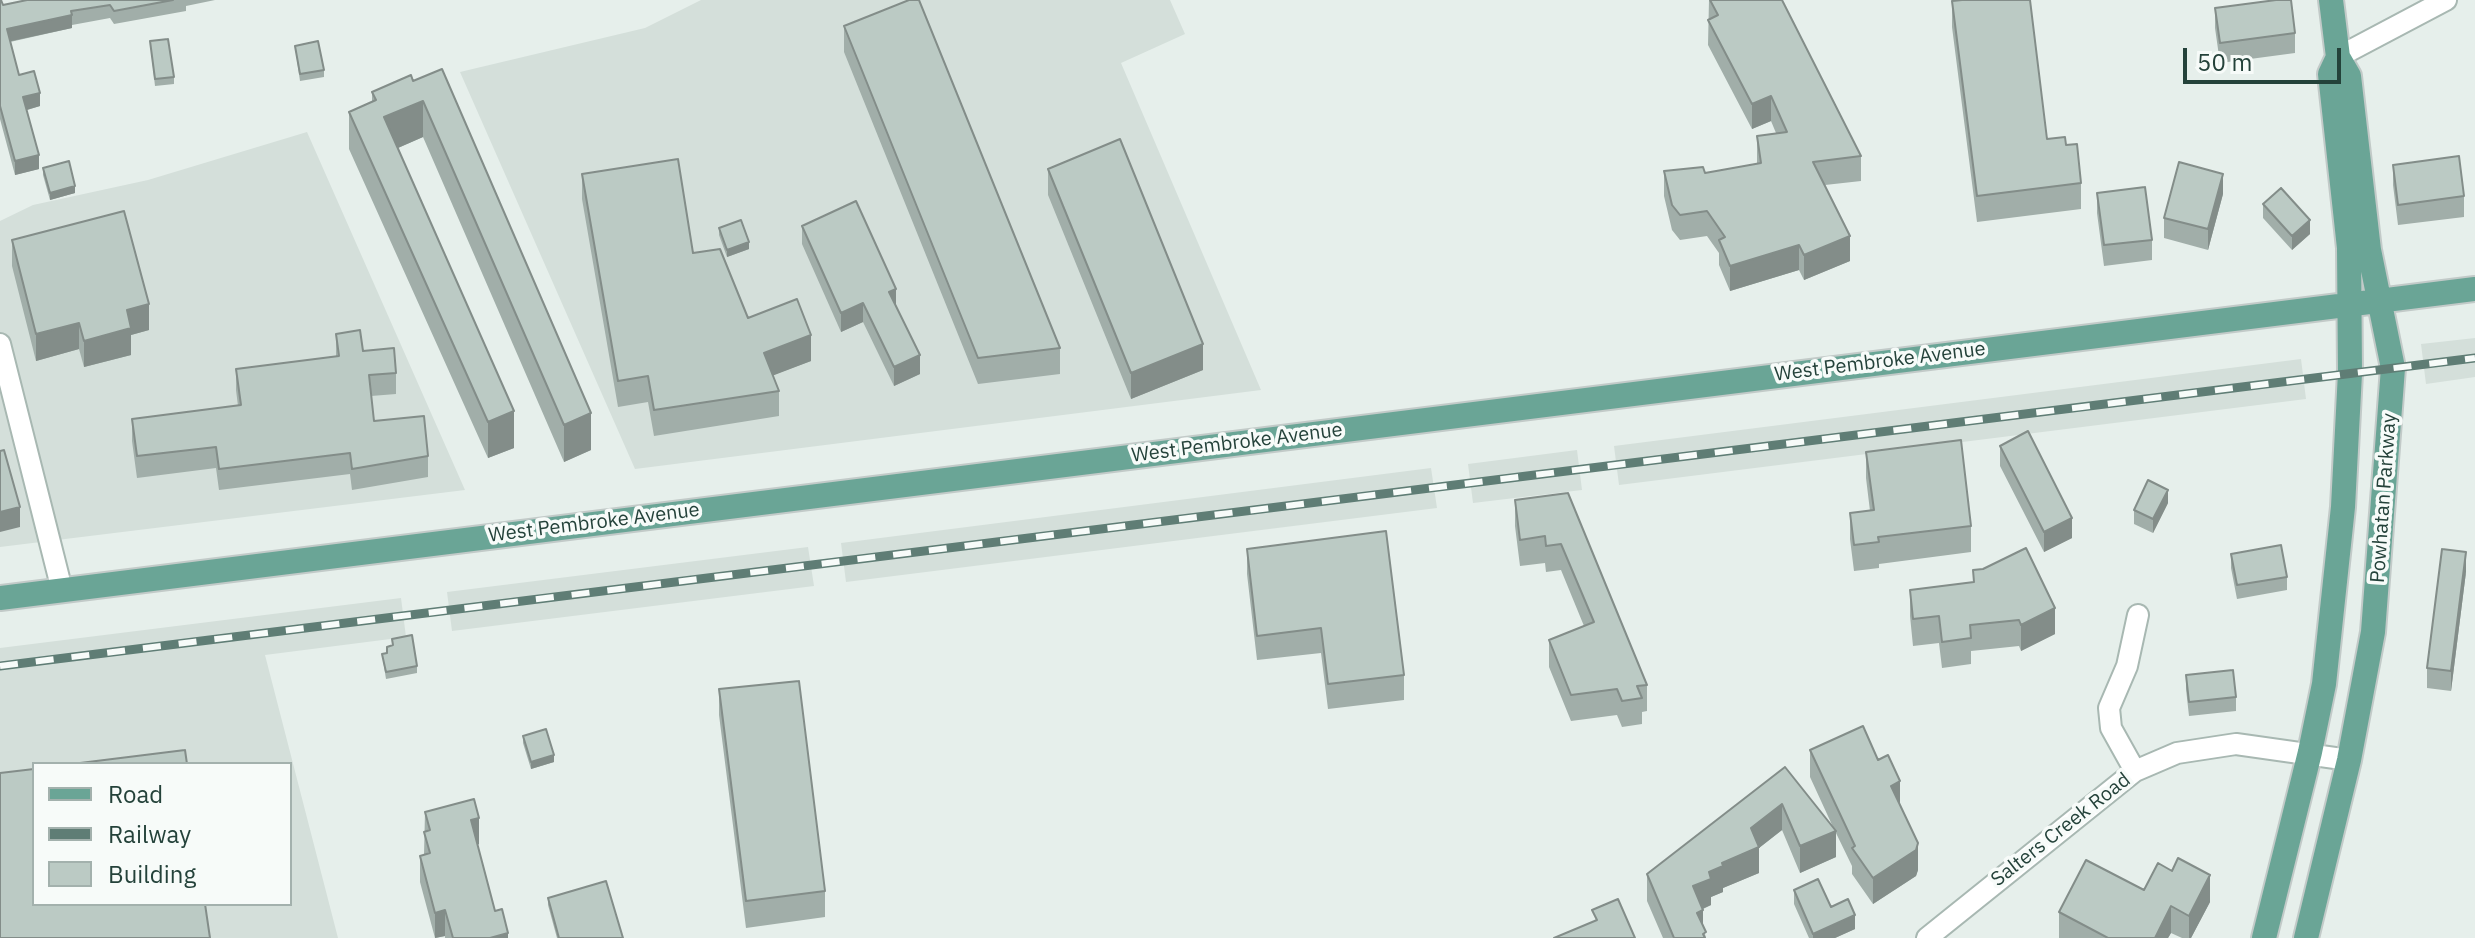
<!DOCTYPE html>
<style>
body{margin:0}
#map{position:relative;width:2475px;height:938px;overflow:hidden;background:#e6efeb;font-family:"IBM Plex Sans",sans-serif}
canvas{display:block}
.legend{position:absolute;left:32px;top:762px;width:260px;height:144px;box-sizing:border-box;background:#f7fbf9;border:2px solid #a3b1ad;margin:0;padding:10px 14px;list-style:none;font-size:24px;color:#24423a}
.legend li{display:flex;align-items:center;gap:16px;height:40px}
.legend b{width:40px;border:2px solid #a3b1ad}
.scale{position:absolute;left:2183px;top:48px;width:158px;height:36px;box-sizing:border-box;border:4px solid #24423a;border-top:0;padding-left:10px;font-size:24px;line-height:28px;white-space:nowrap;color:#24423a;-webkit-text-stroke:6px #f7fbf9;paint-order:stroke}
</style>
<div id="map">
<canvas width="2475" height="938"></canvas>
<ul class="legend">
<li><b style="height:10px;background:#6aa596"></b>Road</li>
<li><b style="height:10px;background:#5f7d75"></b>Railway</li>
<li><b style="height:22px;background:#bbcac4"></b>Building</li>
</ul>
<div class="scale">50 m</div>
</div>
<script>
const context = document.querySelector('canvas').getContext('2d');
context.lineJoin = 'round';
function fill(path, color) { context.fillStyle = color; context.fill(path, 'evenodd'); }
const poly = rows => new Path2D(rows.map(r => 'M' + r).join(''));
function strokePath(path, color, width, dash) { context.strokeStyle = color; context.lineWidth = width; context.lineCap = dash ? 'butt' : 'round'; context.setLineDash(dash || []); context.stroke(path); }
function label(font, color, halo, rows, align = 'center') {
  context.font = font + ' "IBM Plex Sans",sans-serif'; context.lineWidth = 7; context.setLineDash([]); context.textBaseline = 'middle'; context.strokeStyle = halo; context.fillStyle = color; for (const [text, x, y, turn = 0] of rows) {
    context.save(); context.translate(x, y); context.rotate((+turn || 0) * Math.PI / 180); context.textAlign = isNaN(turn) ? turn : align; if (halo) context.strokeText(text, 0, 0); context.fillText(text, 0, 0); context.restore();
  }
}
fill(poly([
 [701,0,1170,0,1185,34,1121,63,1261,390,635,469,460,72,645,28],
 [307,132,465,490,0,547,0,221,33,205,148,180],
 [2475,338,2475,377,2426,384,2421,344],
 [2301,359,2306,399,1619,485,1614,446],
 [1577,450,1582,490,1473,503,1468,464],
 [1431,468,1437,508,846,582,841,543],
 [808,547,814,586,452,631,447,592],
 [401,598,406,637,265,655,338,938,0,938,0,648],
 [34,764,290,764,290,904,34,904]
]), '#d4dfda');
const minor = poly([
 [2338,57,2446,0],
 [0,344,62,590],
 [2135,771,2111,728,2109,708,2127,666,2138,615],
 [1927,938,2135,771,2177,753,2236,744,2349,760]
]);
const major = poly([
 [0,598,2475,289],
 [2264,938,2310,752,2324,684,2343,507,2350,373,2349,248,2330,74,2338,57],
 [2306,938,2349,760,2373,632,2393,368,2369,250,2349,76,2338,57,2331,0]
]);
strokePath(minor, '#a8b8b2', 24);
strokePath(major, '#c2cac8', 28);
strokePath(minor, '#fff', 20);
strokePath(major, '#6aa596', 24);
const rail = poly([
 [0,666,2475,358]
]);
strokePath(rail, '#5f7d75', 9);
strokePath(rail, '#f7fbf9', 6, [18]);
fill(poly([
 [0,0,3,5,27,0,215,0,186,6,186,11,114,24,110,18,72,25,72,28,10,42,19,75,40,106,27,110,39,169,15,175,0,119],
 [1709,0,1782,0,1861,156,1861,181,1825,185,1850,261,1804,280,1799,270,1730,291,1719,265,1719,253,1707,236,1680,240,1672,230,1664,196,1664,171,1705,173,1757,164,1757,136,1776,133,1771,121,1752,129,1708,45],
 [1952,1,2047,139,2066,145,2081,183,2081,209,1977,222,1952,27],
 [2215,8,2295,33,2295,53,2220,63,2215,28],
 [844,26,1060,348,1060,374,978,384,844,52],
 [150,41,174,77,174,84,155,86],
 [295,46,324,70,324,77,300,81],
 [411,75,591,450,564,462,423,137,398,148,514,448,488,458,349,149,349,112,372,102,372,92],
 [2393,165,2464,196,2464,217,2398,225,2393,185],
 [43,168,75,193,50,200,43,175],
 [1048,169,1203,370,1131,399,1048,195],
 [582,174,693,253,748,318,811,361,773,375,779,391,779,416,654,436,648,402,618,407,582,199],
 [2097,193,2152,240,2152,260,2104,266,2097,213],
 [2223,194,2208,250,2164,238,2164,218],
 [2263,204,2310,234,2292,250,2263,218],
 [802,226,920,374,894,386,863,322,841,332,802,244],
 [719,228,749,249,727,257,719,235],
 [12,240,149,330,131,335,131,355,84,367,79,349,36,361,12,266],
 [336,334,396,373,396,394,371,396,374,421,428,456,428,477,352,490,350,474,219,490,216,468,137,478,132,441,132,419,238,406,236,390,236,369,336,356],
 [2000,446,2072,538,2044,552,2000,466],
 [1866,452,1971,526,1971,552,1879,564,1879,568,1854,571,1850,539,1850,513,1870,511,1866,478],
 [1568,493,1647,685,1647,711,1642,712,1642,724,1622,727,1617,715,1571,721,1549,667,1549,640,1584,626,1561,570,1546,572,1545,563,1520,566,1515,526,1515,500],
 [2168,503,2153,533,2134,524,2134,510],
 [1247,549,1404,675,1404,700,1328,709,1321,653,1257,660,1247,574],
 [2231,554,2287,577,2287,590,2237,599,2231,568],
 [1973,570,2055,634,2021,651,2019,646,1971,651,1971,664,1942,668,1939,643,1913,646,1910,616,1910,590,1973,582],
 [2466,572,2451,691,2427,688,2427,668],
 [392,639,417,666,417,673,386,679,382,654,387,653,387,647,392,646],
 [2186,675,2236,697,2236,711,2189,716,2186,689],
 [719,689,825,891,825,917,746,928,719,715],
 [523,736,554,762,531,769,523,743],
 [1810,750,1900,806,1918,870,1916,876,1873,904,1852,874,1852,866,1836,833,1836,857,1800,873,1782,830,1759,848,1759,873,1723,888,1723,892,1711,897,1711,905,1703,909,1703,926,1706,938,1663,938,1647,901,1647,874,1785,767,1833,827,1810,777],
 [425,812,479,844,477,845,495,911,508,938,445,938,445,936,435,938,420,882,420,856,424,855],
 [1794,890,1831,907,1855,929,1835,938,1809,938,1794,904],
 [2144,890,2210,902,2191,938,2182,938,2171,933,2168,938,2059,938,2059,912],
 [548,898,623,938,557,938,548,905]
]), '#a1aea9');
fill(poly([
 [72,15,72,28,7,42,7,29],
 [40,93,40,106,23,111,23,97],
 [1771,96,1771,121,1752,129,1752,104],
 [423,101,423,137,384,154,384,117],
 [39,155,39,169,15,175,15,161],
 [2223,174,2223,194,2208,250,2208,229],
 [75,186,75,193,50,200,50,193],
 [2310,220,2310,234,2292,250,2292,236],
 [1850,236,1850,261,1804,280,1804,255],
 [749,242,749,249,727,257,727,250],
 [1799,245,1799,270,1730,291,1730,266],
 [896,289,896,307,889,292],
 [863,303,863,322,841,332,841,313],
 [149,304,149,330,131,335,131,355,84,367,84,341,127,310],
 [79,323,79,349,36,361,36,334],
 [811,335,811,361,764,379,764,353],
 [1203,344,1203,370,1131,399,1131,373],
 [920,355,920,374,894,386,894,367],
 [514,411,514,448,488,458,488,422],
 [591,413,591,450,564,462,564,425],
 [2168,490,2168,503,2153,533,2153,519],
 [20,507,20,527,0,532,0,512],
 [2072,518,2072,538,2044,552,2044,532],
 [2466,552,2466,572,2451,691,2451,671],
 [2055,608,2055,634,2021,651,2021,625],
 [554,755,554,762,531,769,531,762],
 [1900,781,1900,807,1891,786],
 [1782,804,1782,830,1759,848,1759,873,1723,888,1723,892,1711,897,1711,905,1693,913,1693,886,1709,872,1722,863,1751,828],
 [479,818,479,844,471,847,471,820],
 [1836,831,1836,857,1800,873,1800,846],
 [1918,843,1918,870,1916,876,1873,904,1873,878],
 [2210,875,2210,902,2191,938,2189,938,2189,916],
 [2171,906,2171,933,2168,938,2155,938],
 [445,910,445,936,435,938,435,913],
 [1703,910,1703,936,1697,913],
 [1855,915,1855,929,1835,938,1813,938,1813,934],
 [508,933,508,938,490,938]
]), '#838d89');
const building = poly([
 [0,0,1,0,3,5,27,0,173,0,114,11,110,5,71,11,72,15,7,29,19,75,34,71,40,93,23,97,39,155,15,161,0,106,0,0],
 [909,0,919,0,1060,348,978,358,844,26,909,0],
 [1710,0,1782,0,1861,156,1813,162,1850,236,1804,255,1799,245,1730,266,1719,240,1725,237,1707,211,1680,215,1672,205,1664,171,1703,167,1705,173,1761,163,1757,136,1787,132,1771,96,1752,104,1708,20,1718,15,1710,0],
 [1962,0,2030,0,2047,139,2065,137,2066,145,2077,144,2081,183,1977,196,1952,1,1962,0],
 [2276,0,2291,0,2295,33,2220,43,2215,8,2276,0],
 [168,39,174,77,155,79,150,41,168,39],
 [318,41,324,70,300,74,295,46,318,41],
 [442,69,591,413,564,425,423,101,384,117,514,411,488,422,349,112,376,100,372,92,411,75,413,81,442,69],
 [1120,139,1203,344,1131,373,1048,169,1120,139],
 [2459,156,2464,196,2398,205,2393,165,2459,156],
 [678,159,693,253,720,249,748,318,797,299,811,335,764,353,779,391,654,410,648,376,618,381,582,174,678,159],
 [69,161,75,186,50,193,43,168,69,161],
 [2179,162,2223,174,2208,229,2164,218,2179,162],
 [2145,187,2152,240,2104,245,2097,193,2145,187],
 [2281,188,2310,220,2292,236,2263,204,2281,188],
 [856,201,896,289,889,292,920,355,894,367,863,303,841,313,802,226,856,201],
 [124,211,149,304,127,310,131,328,84,341,79,323,36,334,12,240,124,211],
 [741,220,749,242,727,250,719,228,741,220],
 [360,330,363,351,394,348,396,373,369,375,374,421,424,416,428,456,352,469,350,453,219,469,216,447,137,456,132,419,241,405,236,369,339,356,336,334,360,330],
 [2028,431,2072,518,2044,532,2000,446,2028,431],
 [1961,440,1971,526,1878,537,1879,542,1854,545,1850,513,1874,510,1866,452,1961,440],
 [4,450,20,507,0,512,0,451,4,450],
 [2148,480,2168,490,2153,519,2134,510,2148,480],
 [1568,493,1647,685,1637,686,1642,698,1622,701,1617,689,1571,695,1549,640,1594,622,1561,544,1546,546,1545,536,1520,540,1515,500,1568,493],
 [1386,531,1404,675,1328,684,1321,628,1257,636,1247,549,1386,531],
 [2281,545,2287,577,2237,585,2231,554,2281,545],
 [2026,548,2055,608,2021,625,2019,620,1970,625,1971,638,1942,642,1939,616,1913,619,1910,590,1974,582,1973,570,1983,569,2026,548],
 [2442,549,2466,552,2451,671,2427,668,2442,549],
 [412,635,417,666,386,672,382,654,387,653,387,647,393,645,392,639,412,635],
 [2233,670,2236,697,2189,702,2186,675,2233,670],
 [799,681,825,891,746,901,719,689,799,681],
 [1863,726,1878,760,1888,755,1900,781,1891,786,1918,843,1916,850,1873,878,1852,848,1855,846,1810,750,1863,726],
 [546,729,554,755,531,762,523,736,546,729],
 [185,750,187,764,72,764,185,750],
 [1785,767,1836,831,1800,846,1782,804,1751,828,1759,847,1722,863,1723,866,1709,872,1711,879,1693,886,1703,910,1697,913,1706,932,1703,934,1705,938,1674,938,1647,874,1785,767],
 [34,769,34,904,205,904,210,938,0,938,0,773,34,769],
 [474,799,479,818,471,820,495,911,502,909,508,933,490,938,453,938,445,910,435,913,420,856,430,853,424,832,430,830,425,812,474,799],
 [2178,858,2210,875,2189,916,2171,906,2155,938,2108,938,2059,912,2086,860,2144,890,2158,863,2172,871,2178,858],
 [1818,879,1831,907,1848,899,1855,915,1813,934,1794,890,1818,879],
 [606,881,623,938,559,938,548,898,606,881],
 [1618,899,1635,938,1554,938,1597,920,1592,910,1618,899]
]);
fill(building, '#bbcac4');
strokePath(building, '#838d89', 2);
label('20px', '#24423a', '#f7fbf9', [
 ["West Pembroke Avenue",1880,362,-7],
 ["West Pembroke Avenue",1237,443,-7],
 ["Powhatan Parkway",2384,498,-86],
 ["West Pembroke Avenue",594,523,-7],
 ["Salters Creek Road",2061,830,-38]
]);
</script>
